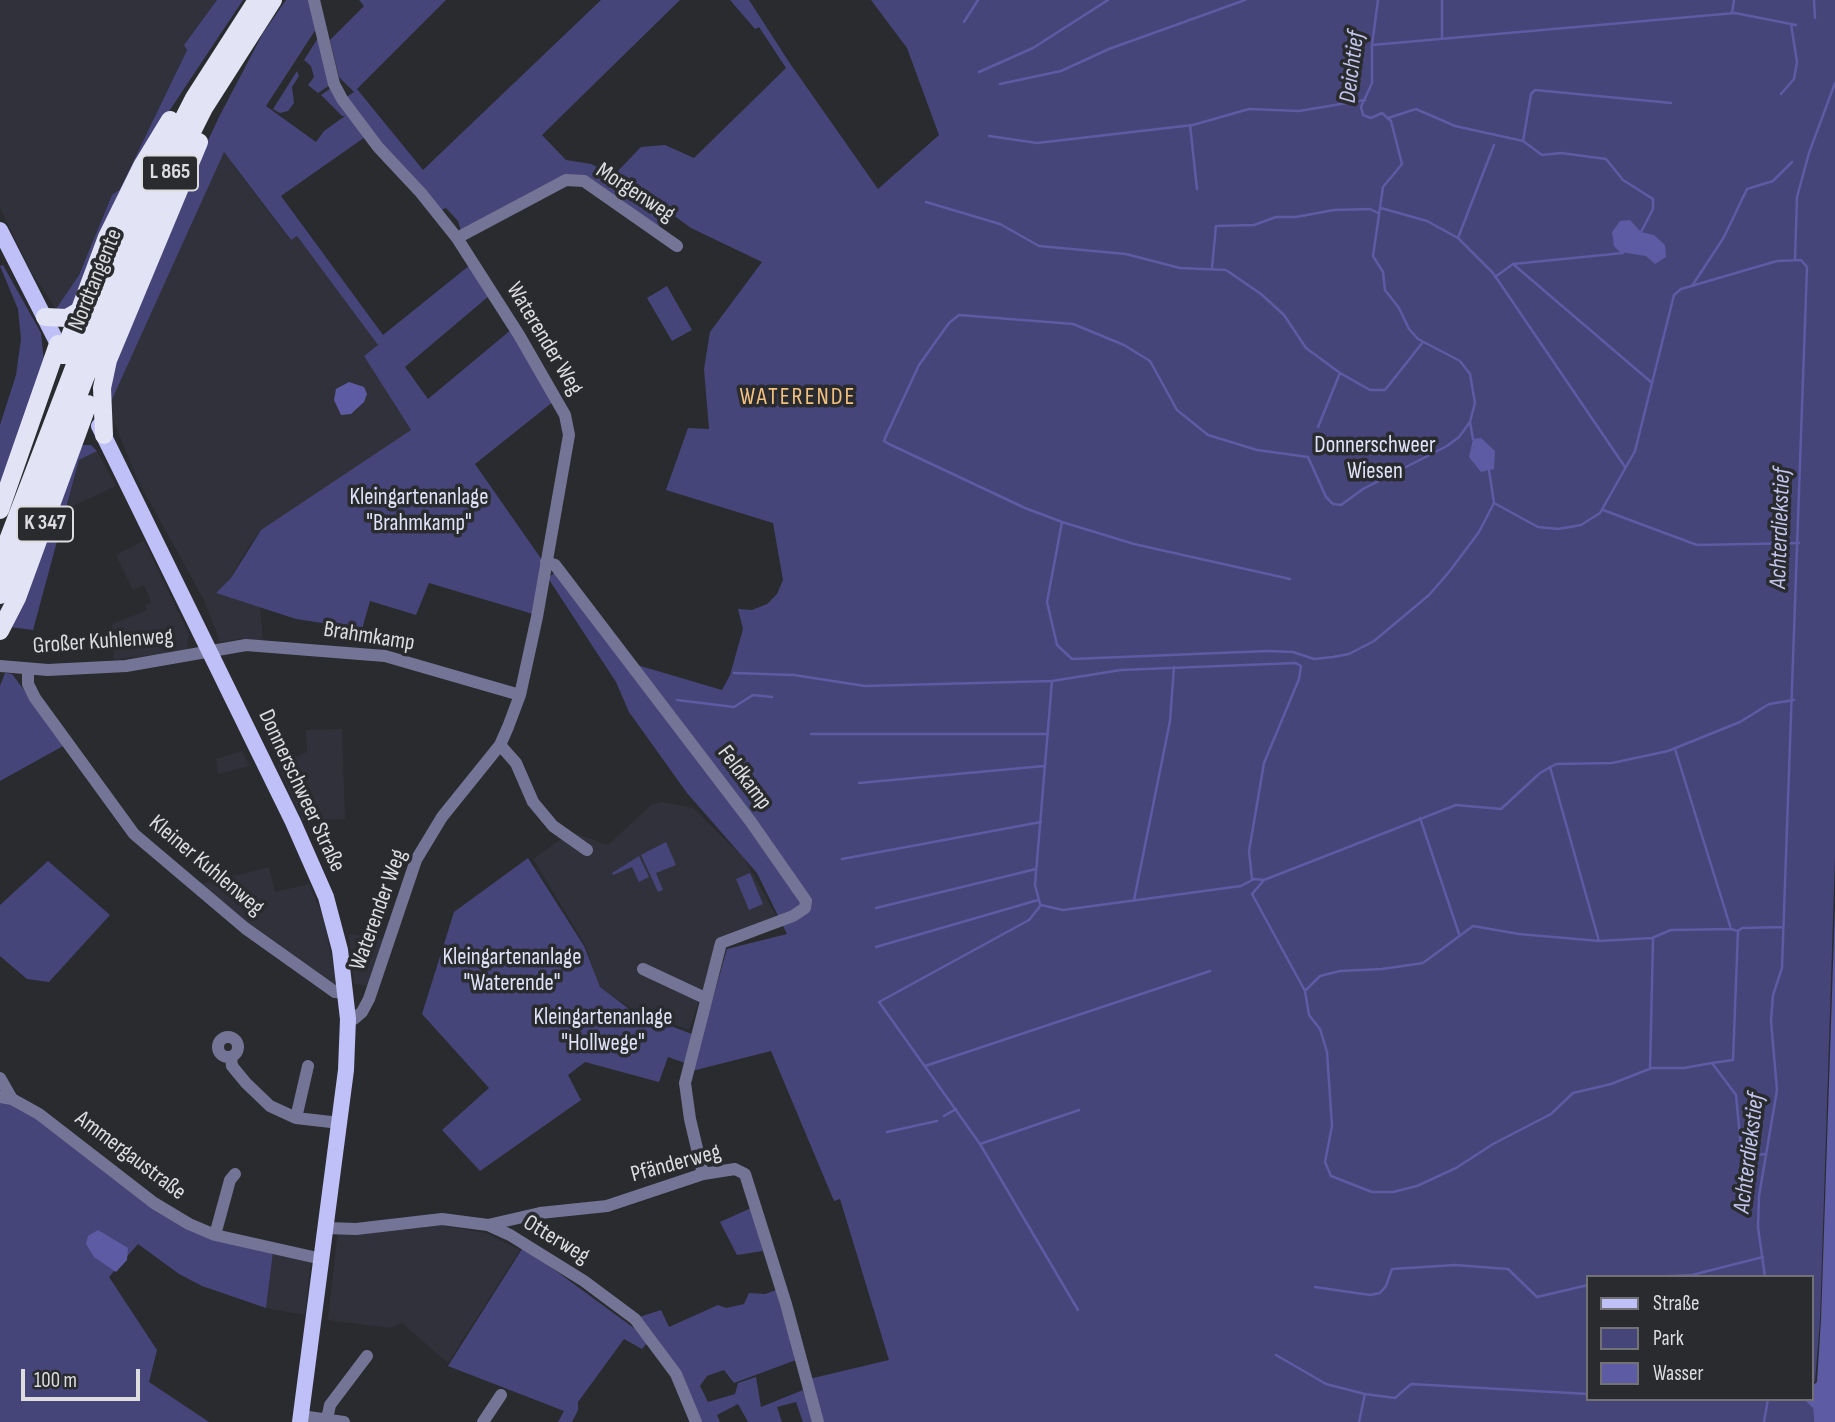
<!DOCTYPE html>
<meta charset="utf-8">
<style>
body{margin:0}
#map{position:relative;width:1835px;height:1422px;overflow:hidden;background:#2a2b2f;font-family:"Sofia Sans Condensed",sans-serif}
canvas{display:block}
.legend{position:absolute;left:1586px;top:1275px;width:228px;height:126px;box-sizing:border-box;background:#2a2b2f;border:2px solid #727276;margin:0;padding:9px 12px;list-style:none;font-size:21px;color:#dddde0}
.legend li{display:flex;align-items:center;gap:14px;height:35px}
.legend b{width:35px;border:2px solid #727276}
.scale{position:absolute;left:21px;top:1369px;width:119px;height:32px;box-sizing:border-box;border:4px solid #dddde0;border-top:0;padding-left:9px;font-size:21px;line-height:24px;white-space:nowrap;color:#dddde0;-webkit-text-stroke:5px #2a2b2f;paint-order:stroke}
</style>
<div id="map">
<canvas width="1835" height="1422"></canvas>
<ul class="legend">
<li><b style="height:9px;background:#bec0f7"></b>Straße</li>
<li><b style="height:19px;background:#464579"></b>Park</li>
<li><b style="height:19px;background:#5d5ba3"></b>Wasser</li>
</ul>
<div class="scale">100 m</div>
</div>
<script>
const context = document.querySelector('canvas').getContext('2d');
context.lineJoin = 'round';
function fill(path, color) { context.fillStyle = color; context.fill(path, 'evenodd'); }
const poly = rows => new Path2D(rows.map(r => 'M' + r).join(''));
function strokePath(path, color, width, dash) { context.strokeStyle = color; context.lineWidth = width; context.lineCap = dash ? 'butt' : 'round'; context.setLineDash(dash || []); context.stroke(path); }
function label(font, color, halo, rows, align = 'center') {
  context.font = font + ' "Sofia Sans Condensed",sans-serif'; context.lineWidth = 7; context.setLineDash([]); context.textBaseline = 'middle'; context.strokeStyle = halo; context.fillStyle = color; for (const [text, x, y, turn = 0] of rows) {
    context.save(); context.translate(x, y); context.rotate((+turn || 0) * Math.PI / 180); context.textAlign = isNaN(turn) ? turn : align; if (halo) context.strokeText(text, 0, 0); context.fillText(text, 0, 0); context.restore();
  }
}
fill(poly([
 [0,0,217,0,184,45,187,49,120,189,112,195,79,275,56,309,30,270,0,208],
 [223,151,290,240,297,236,378,345,364,356,411,430,261,530,245,552,231,578,216,593,260,607,263,641,240,639,220,642,204,600,137,479,108,407],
 [97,451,116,486,66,509,79,460],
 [144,541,189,634,187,649,167,654,114,659,112,624,147,610,145,605,151,602,144,585,133,590,116,555],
 [342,729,345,819,303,821,277,764,307,752,306,730],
 [242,751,250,766,218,774,216,759],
 [662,802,693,808,744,858,778,919,721,939,689,1030,634,1010,599,987,585,945,533,859,571,832,608,845,651,805],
 [269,867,275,892,309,884,324,919,337,986,218,901,202,884],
 [349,934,386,939,369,986,354,984],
 [438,1225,486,1233,520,1250,448,1363,402,1323,390,1328,328,1320,338,1230],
 [273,1252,311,1259,305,1315,266,1308]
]), '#31313b');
fill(poly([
 [217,0,243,0,146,146,73,307,69,312,56,309,79,275,112,195,120,189,187,50,184,45],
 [286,0,310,0,316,29,266,106,316,142,324,131,345,116,342,116,321,95,331,88,365,137,281,196,383,335,470,265,489,296,405,367,428,399,512,329,554,401,475,464,542,560,533,614,429,583,416,615,370,601,362,629,296,619,216,593,231,578,261,530,411,430,364,356,378,345,297,236,291,240,224,152,109,406,108,379,165,233,219,117,263,33],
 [359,0,446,0,357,89,423,170,601,0,680,0,542,135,566,160,591,164,614,175,641,147,665,145,694,158,786,68,759,27,755,29,730,0,749,0,789,62,878,189,939,135,907,48,871,0,1835,0,1835,857,1820,1321,1815,1381,1812,1385,1812,1277,1588,1277,1588,1399,1807,1399,1813,1408,1814,1422,821,1422,809,1379,889,1360,840,1199,834,1201,771,1051,692,1071,727,949,787,934,757,873,687,793,629,712,616,682,548,578,557,571,637,665,722,690,730,675,743,629,738,609,752,610,767,604,777,594,783,580,773,523,666,490,688,428,709,429,704,369,710,332,762,262,691,228,669,212,656,229,583,178,461,231,458,221,446,208,441,210,379,145,345,98,354,92,339,77,330,40,364,6],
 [318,38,330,85,318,93,308,85,314,77,311,66,304,60],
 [297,71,299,76,292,87,294,103,288,111,280,113,273,109],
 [3,265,41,333,45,372,0,492,0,425,16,375,21,339,18,309,0,266],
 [667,286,692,330,672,341,647,298],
 [83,445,91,445,97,451,79,460,33,630,10,627,76,453],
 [5,673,12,674,65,745,0,781,0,686],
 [666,842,676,865,656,873,663,890,658,892,641,855],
 [639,856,649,877,639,882,632,867,613,875,612,873],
 [528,858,584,946,600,987,633,1012,692,1034,685,1063,668,1057,659,1082,585,1062,568,1075,581,1100,480,1171,442,1130,489,1088,422,1014,454,912],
 [48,861,110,915,49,982,27,979,0,956,0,905],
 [750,873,763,904,749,910,736,879],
 [0,1100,38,1116,152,1206,273,1252,266,1308,202,1286,179,1274,138,1244,109,1277,157,1350,149,1382,209,1422,0,1422],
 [751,1208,763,1251,737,1255,720,1222],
 [522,1249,526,1249,642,1334,647,1343,642,1349,624,1339,578,1402,578,1410,572,1422,558,1422,564,1411,448,1366],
 [776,1290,796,1360,734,1383,724,1370,707,1376,700,1386,708,1402,735,1394,738,1383,756,1377,761,1407,803,1390,815,1422,803,1422,796,1402,777,1407,782,1422,748,1422,738,1404,717,1415,720,1422,700,1422,639,1317,661,1310,669,1327,718,1305,726,1308,744,1304,749,1293,765,1294]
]), '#464579');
fill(poly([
 [1630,220,1641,232,1654,235,1665,245,1666,257,1655,264,1646,256,1620,252,1614,246,1612,232,1620,221],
 [349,382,364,387,367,394,364,402,351,414,341,415,334,400,336,389],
 [1481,438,1495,451,1494,469,1481,472,1469,457,1473,439],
 [1835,905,1835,1422,1814,1422,1813,1408,1804,1399,1812,1399,1812,1386,1817,1382,1821,1320],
 [98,1230,128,1248,127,1260,116,1272,94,1257,86,1244,88,1236]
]), '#5d5ba3');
strokePath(poly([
 [1378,0,1372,45,1372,83,1361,107,1363,115,1371,118,1382,113,1391,121,1402,164,1383,187,1373,256,1383,272,1385,290,1399,308,1409,329,1418,339,1460,361,1470,374,1475,403,1470,422,1473,439],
 [1442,0,1442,38],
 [1814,0,1815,18],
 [1732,13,1734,0],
 [964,22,978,0],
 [1372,45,1735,13,1796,25],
 [979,72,1033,48,1108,0],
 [1000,84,1061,71,1109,49,1245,0],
 [1781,94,1794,79,1797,62,1791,24],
 [1388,118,1416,109,1455,126,1523,141,1542,155,1561,153,1606,159,1623,180,1653,199,1653,209,1641,232],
 [1190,125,1197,189],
 [989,136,1037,143,1193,125,1249,109,1299,111,1365,100],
 [1523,141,1531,94,1535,90,1671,103],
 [926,202,1000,224,1039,246,1126,254,1180,268,1226,270,1261,294,1284,315,1306,348,1340,373,1370,390,1385,390,1423,342],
 [1381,208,1427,221,1458,238,1493,273,1625,467],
 [1458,238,1494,145],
 [1795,259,1797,197,1809,153,1835,83],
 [1513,264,1623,253],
 [1212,268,1216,226,1254,225,1276,217,1296,217,1334,210,1370,209,1378,213],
 [1495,277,1513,264,1651,382],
 [1692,286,1724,237,1747,189,1773,181,1792,162],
 [1318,427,1340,373],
 [1494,503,1538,527,1558,529,1581,525,1600,513,1635,451,1674,295,1681,289,1777,261,1801,260,1807,267,1782,968,1773,995,1771,1021,1777,1090,1759,1196,1758,1227,1765,1277],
 [1603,510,1697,545,1799,543],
 [1062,522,1047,602,1057,645,1072,659,1268,651,1293,652,1314,659,1333,657,1349,654,1374,641,1429,595,1449,572,1479,532,1494,503,1489,470],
 [1290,579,1134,544,1062,522,1025,508,889,444,884,441,885,438,919,365,949,323,959,315,1073,324,1124,345,1150,361,1177,410,1208,435,1257,450,1308,457,1326,497,1333,504,1341,505,1363,489,1447,446,1459,437,1470,422],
 [734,673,794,675,865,686,1052,681,1121,670,1296,663,1301,666,1299,679,1264,763,1249,851,1252,879],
 [677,700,734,707,753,695,772,697],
 [811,734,1048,734],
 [1675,749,1731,929,1738,931],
 [1550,767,1599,941,1652,938,1671,930,1731,929],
 [859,783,1044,766],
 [1420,818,1459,934],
 [842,859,1041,822],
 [1264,880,1252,894,1305,991,1309,1015,1320,1029,1327,1052,1332,1126,1325,1162,1331,1176,1372,1192,1393,1192,1417,1186,1456,1168,1493,1144,1551,1114,1573,1093,1611,1084,1652,1068,1684,1068,1712,1063,1736,1095,1741,1148,1748,1157,1764,1154],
 [1134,900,1170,721,1174,667],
 [1040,904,1035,885,1052,681],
 [876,908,1036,869],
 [876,947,1038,900],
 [1305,991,1320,976,1340,971,1382,969,1423,963,1473,926,1519,934,1599,941],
 [1712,1063,1733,1060,1738,931,1742,928,1783,927],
 [925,1066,1210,971],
 [1650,1069,1653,939],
 [944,1116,956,1109],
 [887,1132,937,1121],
 [980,1144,1079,1110],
 [1651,1277,1692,1275,1763,1257],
 [1315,1287,1370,1295,1380,1293,1386,1286,1392,1269,1455,1265,1508,1269,1537,1297,1588,1285],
 [1078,1310,980,1144,879,1002,1029,920,1041,905,1063,910,1241,886,1254,879,1264,880,1456,805,1501,809,1540,773,1556,764,1612,763,1668,751,1740,722,1769,704,1794,700],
 [1276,1355,1326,1384,1365,1394],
 [1359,1422,1365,1394,1395,1398,1411,1384,1588,1394],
 [1764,1422,1768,1399]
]), '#5d5ba3', 2.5);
strokePath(poly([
 [314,0,334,84,342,99,378,147,421,193,457,238,519,335,565,415,569,435,537,617,520,695,508,727,500,745,442,817,416,860,369,999,362,1012,354,1019,348,1019],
 [457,238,566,180,584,181,677,246],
 [546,562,555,565,751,822,806,901,805,908,793,916,721,943,685,1083,690,1119,703,1174],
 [0,666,48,670,126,666,246,645,385,656,520,695],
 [28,669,28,684,35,698,134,834,245,928,335,992,346,993],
 [500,745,516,763,533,802,553,826,587,850],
 [643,969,705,998],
 '218 1047a10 10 0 1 1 20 0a10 10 0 1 1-20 0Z',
 [231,1057,232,1066,246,1083,270,1106,296,1118,340,1123],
 [0,1078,12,1099],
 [0,1097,12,1099,39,1114,154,1203,189,1224,215,1235,322,1259],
 [296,1118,308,1066],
 [488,1225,540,1213,607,1206,703,1174,735,1169,745,1174,786,1304,818,1422],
 [326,1228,356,1229,442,1219,488,1225,510,1235,584,1281,635,1319,676,1374,696,1422],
 [215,1235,230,1180,235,1174],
 [301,1416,344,1422],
 [327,1419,330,1405,367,1356],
 [483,1422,501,1395]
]), '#747596', 12);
strokePath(poly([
 [0,230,64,356],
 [99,426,293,822,326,897,340,950,348,1019,346,1070,300,1422]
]), '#bec0f7', 16);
strokePath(poly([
 [45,317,67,318,79,311],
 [63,355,107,237,142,166,170,120],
 [104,435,102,388,108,360,199,142],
 [0,510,58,344],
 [0,561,93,318,146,192,194,98,257,0],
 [0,595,145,225,204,108,273,0],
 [0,631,17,598,88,404]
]), '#e2e3f4', 18);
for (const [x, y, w] of [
 [170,173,56],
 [45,524,56]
]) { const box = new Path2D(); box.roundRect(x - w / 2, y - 17.5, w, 35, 5); context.fillStyle = '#2a2b2f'; context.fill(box); strokePath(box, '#dddde0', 2); }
label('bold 21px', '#dddde0', null, [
 ["L 865",170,173],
 ["K 347",45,524]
]);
label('23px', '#dddde0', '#2a2b2f', [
 ["Morgenweg",635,193,33],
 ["Nordtangente",96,280,-68],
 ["Waterender Weg",544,339,59],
 ["Brahmkamp",369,637,9],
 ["Großer Kuhlenweg",103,642,-4],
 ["Feldkamp",744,778,53],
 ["Donnerschweer Straße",301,791,65],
 ["Kleiner Kuhlenweg",206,866,40],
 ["Waterender Weg",379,910,-70],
 ["Ammergaustraße",130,1156,37],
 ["Pfänderweg",676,1164,-15],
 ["Otterweg",556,1240,31]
]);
label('23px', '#e0e2f7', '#2a2b2f', [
 ["Donnerschweer",1375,446],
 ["Wiesen",1375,472],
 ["Kleingartenanlage",419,498],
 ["\"Brahmkamp\"",419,524],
 ["Kleingartenanlage",512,958],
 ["\"Waterende\"",512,984],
 ["Kleingartenanlage",603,1018],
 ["\"Hollwege\"",603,1044]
]);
label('italic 24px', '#c3c5ed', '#2a2b2f', [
 ["Deichtief",1353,67,-83],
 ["Achterdiekstief",1781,528,-88],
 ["Achterdiekstief",1750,1153,-83]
]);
context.letterSpacing = '2px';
label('24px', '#f2c180', '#2a2b2f', [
 ["WATERENDE",798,398]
]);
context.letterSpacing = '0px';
</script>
